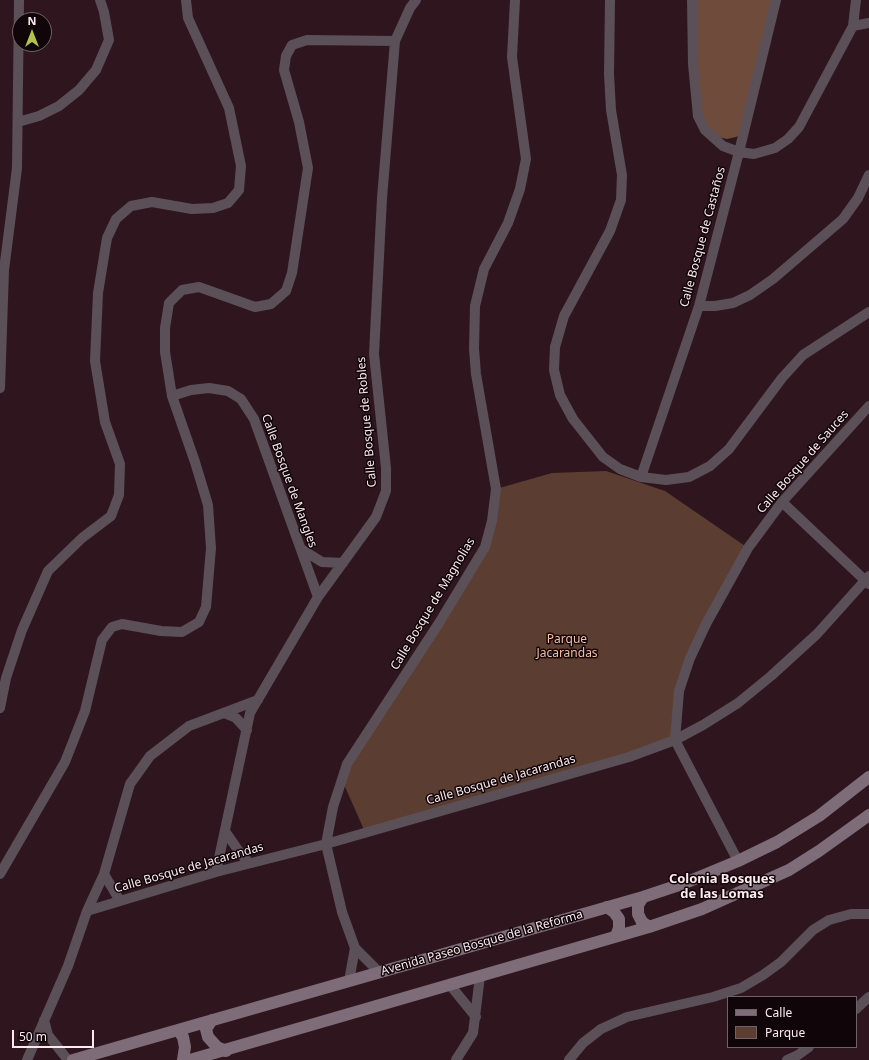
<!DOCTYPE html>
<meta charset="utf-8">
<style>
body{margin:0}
#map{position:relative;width:869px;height:1060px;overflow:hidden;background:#2f161e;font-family:"Noto Sans",sans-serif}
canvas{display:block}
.legend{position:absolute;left:727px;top:996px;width:130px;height:52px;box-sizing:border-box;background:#100609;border:1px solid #6f6165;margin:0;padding:5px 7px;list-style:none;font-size:12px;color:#fdeaef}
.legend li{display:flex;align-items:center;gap:8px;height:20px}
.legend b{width:20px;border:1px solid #6f6165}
.north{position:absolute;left:12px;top:12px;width:40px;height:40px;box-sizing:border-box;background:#100609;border:1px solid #6f6165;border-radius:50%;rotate:0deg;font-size:11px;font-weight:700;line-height:16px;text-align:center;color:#fdeaef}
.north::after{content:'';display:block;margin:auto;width:14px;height:18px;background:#b2c24b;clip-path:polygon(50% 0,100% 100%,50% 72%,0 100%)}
.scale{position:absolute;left:12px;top:1030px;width:82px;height:18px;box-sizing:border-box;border:2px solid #fdeaef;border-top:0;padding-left:5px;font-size:12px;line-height:14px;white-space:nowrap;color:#fdeaef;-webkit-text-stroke:3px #100609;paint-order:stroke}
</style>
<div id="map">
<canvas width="869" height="1060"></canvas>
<ul class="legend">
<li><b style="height:5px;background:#7e6c79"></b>Calle</li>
<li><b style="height:11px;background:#5b3e31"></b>Parque</li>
</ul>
<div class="north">N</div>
<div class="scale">50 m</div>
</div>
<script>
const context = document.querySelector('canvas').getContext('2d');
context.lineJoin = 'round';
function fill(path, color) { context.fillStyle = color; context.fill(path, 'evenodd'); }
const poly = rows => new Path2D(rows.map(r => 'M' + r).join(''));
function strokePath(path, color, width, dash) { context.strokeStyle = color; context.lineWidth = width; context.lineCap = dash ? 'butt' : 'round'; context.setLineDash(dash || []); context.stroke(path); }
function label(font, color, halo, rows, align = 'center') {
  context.font = font + ' "Noto Sans",sans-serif'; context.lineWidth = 3; context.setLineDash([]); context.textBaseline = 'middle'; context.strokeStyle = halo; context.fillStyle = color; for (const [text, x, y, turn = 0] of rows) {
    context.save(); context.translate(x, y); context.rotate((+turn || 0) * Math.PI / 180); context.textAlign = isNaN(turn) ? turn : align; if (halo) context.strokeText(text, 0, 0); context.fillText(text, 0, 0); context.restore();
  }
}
fill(poly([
 [606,471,665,491,748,548,689,662,675,740,365,832,342,780,485,547,496,489,552,473]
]), '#5b3e31');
fill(poly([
 [695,0,772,0,740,135,736,137,727,139,718,137,708,128,699,108]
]), '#6e4b3b');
strokePath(poly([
 [610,0,609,74,611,110,622,175,621,200,610,231,564,316,555,347,554,370,560,395,573,419,603,457,620,469,641,477,666,480,689,477,710,466,729,449,782,378,803,355,869,312],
 [692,0,693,64,698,116,705,130,723,146,739,152,754,154,775,148,788,139,799,127,853,26,856,0],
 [853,26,869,23],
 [18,122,39,116,59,106,79,90,96,70,109,40,104,12,100,0],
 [699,306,715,306,733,303,750,295,773,279,843,219,858,198,869,175],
 [0,388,4,270,17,168,19,0],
 [172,396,191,390,209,388,228,391,241,399,254,419,318,597],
 [641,477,699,306,739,152,776,0],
 [782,502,869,584],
 [301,549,322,562,343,563],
 [0,708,6,678,22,630,48,571,82,538,111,516,119,495,120,464,105,422,95,361,98,293,107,238,116,219,131,206,152,202,192,209,213,208,228,203,239,190,241,166,229,108,188,18,186,0],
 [224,713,236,718,247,730],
 [225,831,238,850,248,862,251,863],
 [738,861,675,740,679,691,690,658,706,624,748,548,782,502,869,406],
 [216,872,250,713,318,597,376,517,386,491,386,468,374,354,382,198,395,41,410,8,416,0],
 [0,874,65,762,85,711,102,640,112,627,122,624,161,631,182,632,199,622,206,607,211,548,208,505,195,462,172,396,165,352,165,328,169,303,182,290,199,287,255,307,271,304,286,291,292,273,308,168,299,122,284,70,286,56,292,45,307,40,395,41],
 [104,874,120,901],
 [87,911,216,872,326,844,629,757,675,740,703,725,738,703,771,676,817,634,869,576],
 [379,972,355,948,342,912,326,844,333,807,347,764,439,623,485,547,492,521,496,489,476,374,474,349,475,306,484,269,508,223,520,189,526,159,512,57,515,0],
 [349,981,355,948],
 [450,985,476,1017],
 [856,1009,869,997],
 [44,1020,48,1035,68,1060],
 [27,1060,68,966,87,911,104,874,130,784,150,756,189,726,258,700],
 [456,1060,473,1033,480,976],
 [569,1060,583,1043,601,1029,627,1017,713,997,741,988,763,975,781,962,813,930,829,920,851,914,869,914],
 [787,1060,798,1055,809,1047]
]), '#5b5058', 10);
strokePath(poly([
 [643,897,638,905,638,914,642,922,649,927],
 [607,907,614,912,619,919,619,928,616,936],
 [212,1020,206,1029,208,1037,217,1047,226,1051],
 [178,1030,183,1037,185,1047,183,1060],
 [73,1060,643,897,685,883,738,861,777,842,819,816,869,777],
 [190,1060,649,927,702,909,789,870,819,851,869,815]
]), '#7e6c79', 12);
label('12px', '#fdeaef', '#100609', [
 ["Calle Bosque de Castaños",703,237,-75],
 ["Calle Bosque de Robles",367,422,-95],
 ["Calle Bosque de Sauces",803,462,-49],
 ["Calle Bosque de Mangles",289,481,70],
 ["Calle Bosque de Magnolias",433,604,-59],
 ["Calle Bosque de Jacarandas",501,780,-16],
 ["Calle Bosque de Jacarandas",189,868,-16],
 ["Avenida Paseo Bosque de la Reforma",482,943,-16]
]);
label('12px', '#fbbc9f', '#100609', [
 ["Parque",567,640],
 ["Jacarandas",567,654]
]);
label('bold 13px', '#fdeaef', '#100609', [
 ["Colonia Bosques",722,879],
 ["de las Lomas",722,894]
]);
</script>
